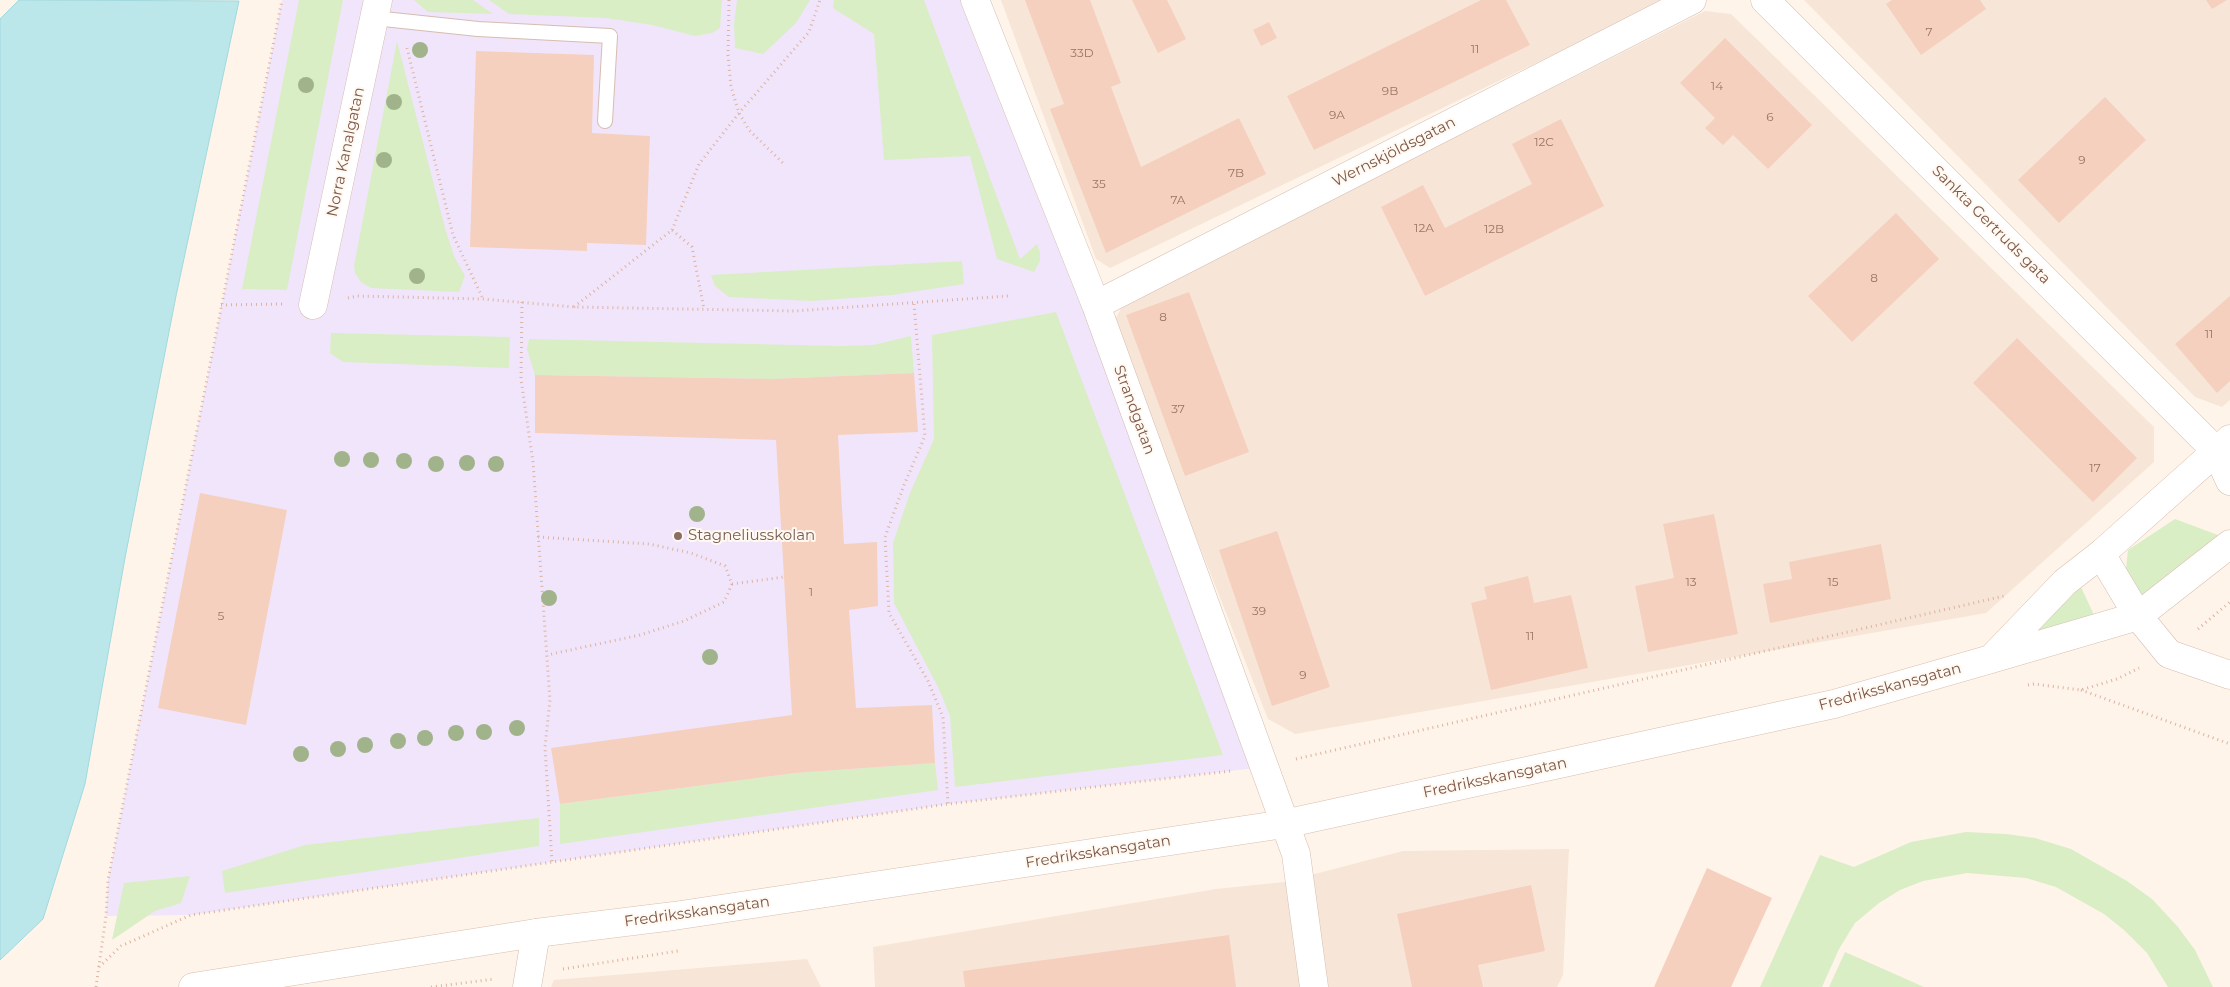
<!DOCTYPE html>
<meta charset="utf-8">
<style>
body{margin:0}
canvas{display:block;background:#fef4e9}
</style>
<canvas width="2230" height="987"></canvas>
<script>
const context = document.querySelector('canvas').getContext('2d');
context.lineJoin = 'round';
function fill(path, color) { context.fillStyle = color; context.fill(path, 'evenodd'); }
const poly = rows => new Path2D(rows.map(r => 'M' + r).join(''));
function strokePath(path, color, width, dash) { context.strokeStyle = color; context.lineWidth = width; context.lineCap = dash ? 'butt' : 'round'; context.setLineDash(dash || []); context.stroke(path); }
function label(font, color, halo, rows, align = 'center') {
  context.font = font + ' Montserrat,sans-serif'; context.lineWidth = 4; context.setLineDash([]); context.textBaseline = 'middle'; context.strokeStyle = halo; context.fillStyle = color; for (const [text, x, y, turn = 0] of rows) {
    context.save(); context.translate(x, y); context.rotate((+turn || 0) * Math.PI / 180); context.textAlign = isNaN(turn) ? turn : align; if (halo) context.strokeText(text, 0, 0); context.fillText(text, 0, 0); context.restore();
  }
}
fill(poly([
 [1001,0,1667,0,1110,268,1096,259],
 [1804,0,2230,0,2230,400,2222,407,2195,397],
 [1705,11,1731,14,2154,427,2154,462,1986,613,1295,734,1268,719,1112,325,1123,305],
 [1569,849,1563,975,1557,987,875,987,873,947,1216,889,1284,882,1403,851],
 [807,959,821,987,551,987,554,980]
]), '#f7e6d7');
fill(poly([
 [282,0,975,0,1264,767,948,804,191,915,106,916,108,880]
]), '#f1e5fb');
fill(poly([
 [299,0,343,0,287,290,242,289],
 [414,0,473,0,493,14,428,12],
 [489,0,722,0,720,28,712,33,695,36,652,25,606,18,509,14],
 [737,0,810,0,796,23,763,54,735,48,734,24],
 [834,0,924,0,1020,259,1037,244,1040,252,1040,261,1034,272,997,259,970,156,884,160,874,34,833,8],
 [397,41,445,228,454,256,465,276,459,292,371,288,361,282,355,273,354,266],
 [962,261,964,284,892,295,811,301,729,297,715,286,711,275],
 [1056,312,1223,755,955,787,950,716,939,689,894,603,893,543,910,493,934,439,932,335],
 [331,333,510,337,509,368,343,362,330,353],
 [911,336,914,373,772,379,535,375,527,349,529,339,840,346,873,345],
 [2175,519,2226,538,2141,601,2126,569,2128,550],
 [2080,585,2095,617,2016,645],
 [935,763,938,790,560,844,560,804,795,773],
 [539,818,539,846,225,893,222,871,305,845],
 [1966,832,2006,834,2035,838,2071,849,2127,881,2152,899,2178,927,2195,950,2213,987,2168,987,2147,953,2124,930,2104,914,2056,887,2026,878,1967,873,1923,881,1900,890,1879,903,1855,923,1839,949,1822,987,1760,987,1820,855,1854,867,1911,842],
 [190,876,181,903,155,911,112,940,124,883],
 [1845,952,1924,987,1829,987]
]), '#d9eec5');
const water = poly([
 [19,0,239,1,176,296,125,558,85,784,43,919,0,960,0,19,19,0]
]);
fill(water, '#bbe7eb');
strokePath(water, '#a0d9dd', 1);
fill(poly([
 [1025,0,1090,0,1121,83,1111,87,1141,167,1239,118,1266,174,1106,253,1050,109,1064,104],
 [1132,0,1167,0,1186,39,1158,53],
 [1481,0,1506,0,1530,45,1314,150,1287,96],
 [1892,0,1980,0,1986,9,1921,55,1886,4],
 [2206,0,2227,0,2212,9],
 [1269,22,1277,38,1261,46,1253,30],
 [1725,38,1812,125,1768,169,1733,135,1723,145,1705,128,1715,118,1680,83],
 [476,51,594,55,592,133,650,136,646,245,587,243,587,251,470,247],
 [2105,97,2146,140,2059,223,2018,180],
 [1561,119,1604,206,1425,296,1381,207,1423,185,1445,228,1532,184,1512,144],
 [1896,213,1939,259,1852,342,1808,296],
 [1189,292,1249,452,1185,476,1126,315],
 [2230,296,2230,381,2217,393,2175,344],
 [2017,338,2137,458,2093,502,1973,383],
 [914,373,918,432,838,435,844,544,877,542,878,606,849,610,856,708,932,705,935,763,795,773,560,804,551,748,792,715,776,440,535,433,535,375,772,379],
 [200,493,287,510,246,725,158,708],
 [1714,514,1738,634,1648,652,1635,586,1674,578,1663,524],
 [1277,531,1330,687,1272,706,1219,550],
 [1881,544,1891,599,1770,623,1763,584,1792,579,1789,562],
 [1528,576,1534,603,1571,595,1588,668,1491,690,1471,603,1487,599,1484,587],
 [1707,868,1772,898,1731,987,1654,987],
 [1531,885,1545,951,1478,965,1483,987,1412,987,1397,914],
 [1229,935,1236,987,965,987,963,971]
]), '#f6d0be');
const lane = poly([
 [374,18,478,29,610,36,605,121]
]);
const street = poly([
 [975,0,1096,305,1296,854,1314,987],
 [1765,0,2216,451,2230,481],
 [313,305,378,0],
 [1096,305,1692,0],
 [2101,554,2138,616,2169,654,2230,675],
 [527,987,536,933]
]);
const secondary = poly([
 [1992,658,2065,582,2101,554,2230,439],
 [193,987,536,933,674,916,1284,824,1834,704,1991,659,2138,616,2230,544]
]);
strokePath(lane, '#d5bdb0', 16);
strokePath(street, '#d5bdb0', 29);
strokePath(secondary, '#dabeaf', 29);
strokePath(poly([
 [729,0,728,55,731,87,739,113,749,130,785,165],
 [407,48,453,235,483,299],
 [672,230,699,164,739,113,809,32,820,0],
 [348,298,357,296,483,299,574,307,794,311,1008,296],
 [522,302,521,379,533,462,550,700,545,747,552,862],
 [914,304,925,436,904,485,885,537,889,613,928,681,943,717,948,804],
 [221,305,282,304],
 [574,307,672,230,692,247,704,309],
 [538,537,649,544,691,553,725,566,732,584,724,602,684,621,640,635,547,655],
 [732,584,784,577],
 [2198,629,2230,602],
 [2028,685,2034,684,2081,690,2117,679,2139,668],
 [2081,690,2230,744],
 [1296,759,2004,596],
 [99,967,121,946,191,915,948,804,1231,771],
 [563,969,678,951],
 [96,987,106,916,108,880,282,0],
 [431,987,495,979]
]), '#dcb3a0', 3, [1, 4]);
strokePath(lane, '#fff', 14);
strokePath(street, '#fff', 28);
strokePath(secondary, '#fff', 28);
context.fillStyle = '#a1b38a';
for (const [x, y] of [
 [420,50],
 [306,85],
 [394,102],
 [384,160],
 [417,276],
 [342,459],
 [371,460],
 [404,461],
 [467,463],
 [436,464],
 [496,464],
 [697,514],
 [549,598],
 [710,657],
 [517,728],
 [484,732],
 [456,733],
 [425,738],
 [398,741],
 [365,745],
 [338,749],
 [301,754]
]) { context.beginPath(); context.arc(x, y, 8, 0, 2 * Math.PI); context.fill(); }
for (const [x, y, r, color] of [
 [678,536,5,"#8d6e63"]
]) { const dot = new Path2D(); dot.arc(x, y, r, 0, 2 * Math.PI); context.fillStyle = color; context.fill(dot); strokePath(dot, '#fff9f1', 2); }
label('12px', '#9a7566', null, [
 ["7",1929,32],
 ["11",1475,49],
 ["33D",1082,53],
 ["14",1717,86],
 ["9B",1390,91],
 ["9A",1337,115],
 ["6",1770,117],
 ["12C",1544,142],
 ["9",2082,160],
 ["7B",1236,173],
 ["35",1099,184],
 ["7A",1178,200],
 ["12A",1424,228],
 ["12B",1494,229],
 ["8",1874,278],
 ["8",1163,317],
 ["11",2209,334],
 ["37",1178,409],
 ["17",2095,468],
 ["13",1691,582],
 ["15",1833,582],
 ["1",811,592],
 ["39",1259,611],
 ["5",221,616],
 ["11",1530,636],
 ["9",1303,675]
]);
label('15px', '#7c5749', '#fff9f1', [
 ["Norra Kanalgatan",346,152,-78],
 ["Wernskjöldsgatan",1394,152,-27],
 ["Sankta Gertruds gata",1991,225,45],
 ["Strandgatan",1134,410,70],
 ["Fredriksskansgatan",1890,687,-15],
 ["Fredriksskansgatan",1495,778,-12],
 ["Fredriksskansgatan",1098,852,-9],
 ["Fredriksskansgatan",697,912,-8]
]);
label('15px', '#785e54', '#fff9f1', [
 ["Stagneliusskolan",688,536]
], 'left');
</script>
